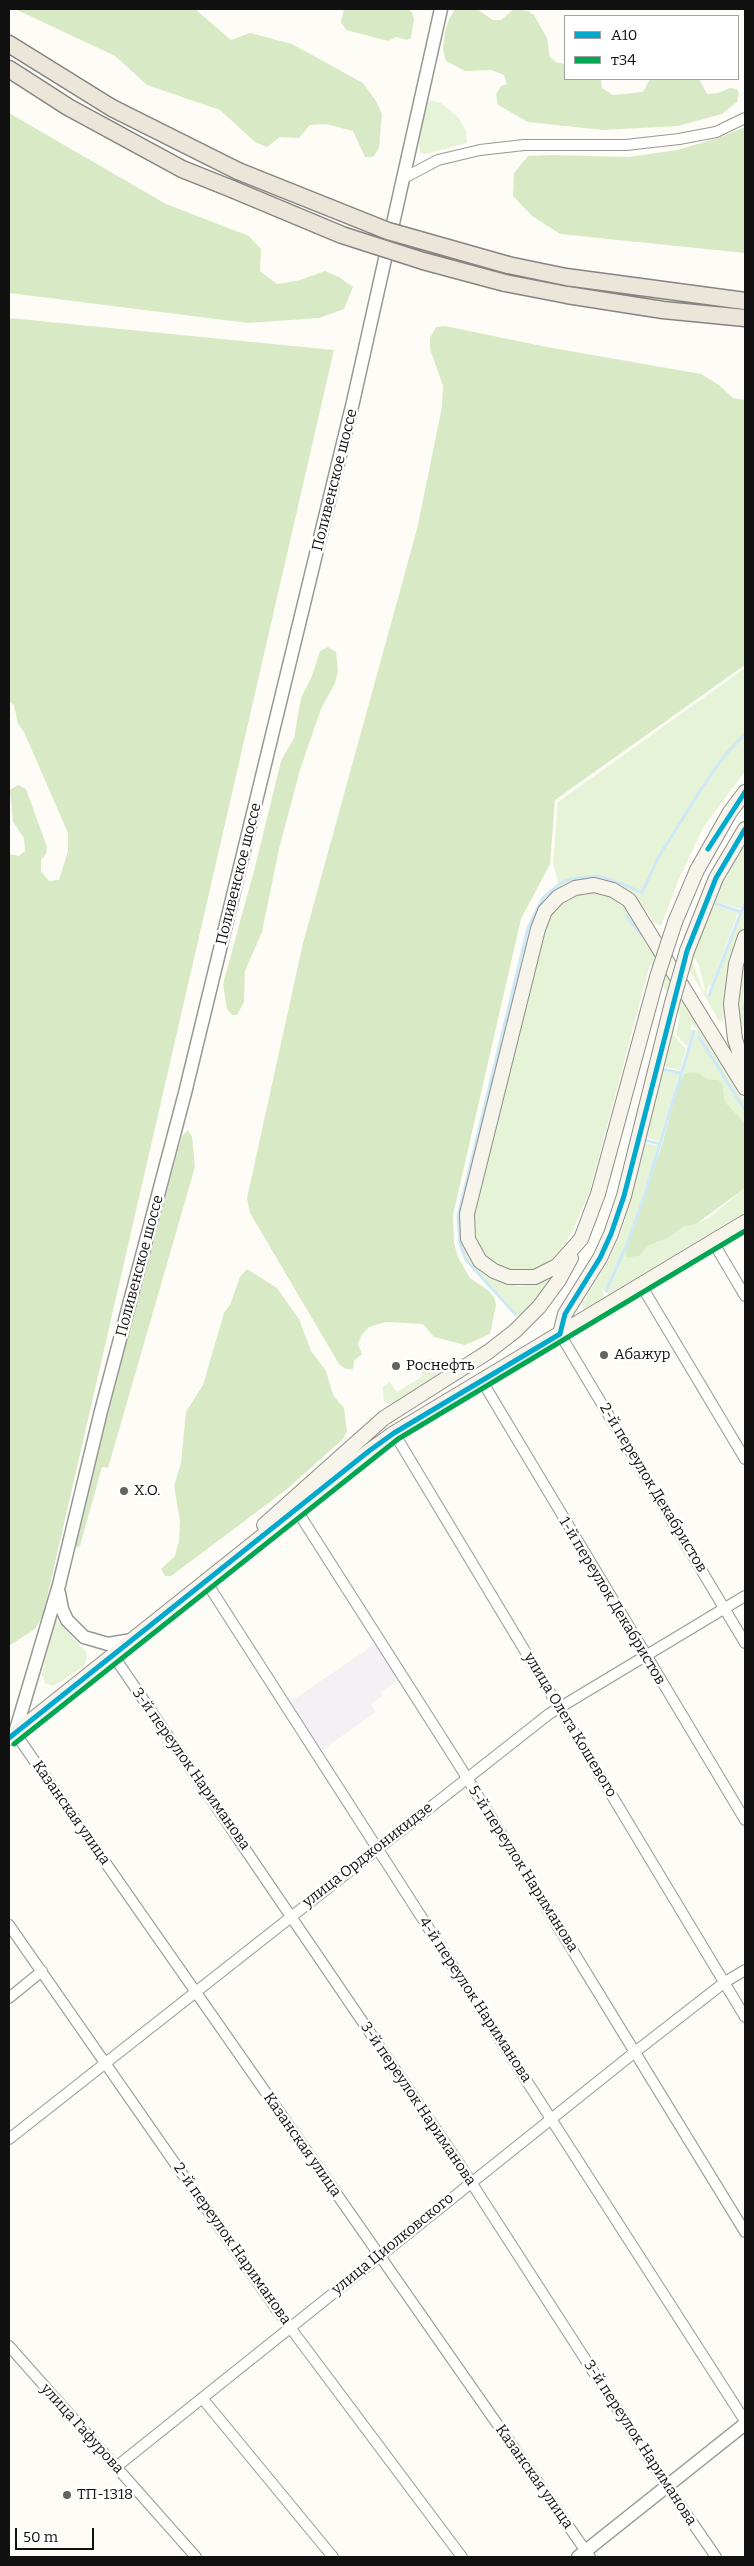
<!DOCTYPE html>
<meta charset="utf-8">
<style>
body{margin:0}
#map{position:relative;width:754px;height:2566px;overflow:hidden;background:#fdfcf7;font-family:Bitter,serif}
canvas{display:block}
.frame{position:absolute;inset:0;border:10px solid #111;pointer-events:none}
.legend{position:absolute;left:564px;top:15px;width:175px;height:65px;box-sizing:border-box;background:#fff;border:1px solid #a0a0a0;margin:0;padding:6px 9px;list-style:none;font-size:15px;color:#111}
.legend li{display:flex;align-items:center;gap:10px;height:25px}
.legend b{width:25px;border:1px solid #a0a0a0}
.scale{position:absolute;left:15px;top:2528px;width:79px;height:22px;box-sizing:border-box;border:2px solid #111;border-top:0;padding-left:6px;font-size:15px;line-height:18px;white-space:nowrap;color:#111;-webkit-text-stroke:4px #fff;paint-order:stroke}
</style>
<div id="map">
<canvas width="754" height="2566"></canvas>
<div class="frame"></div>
<ul class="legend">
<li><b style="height:6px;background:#00a9ce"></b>А10</li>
<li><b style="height:6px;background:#00a651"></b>т34</li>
</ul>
<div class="scale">50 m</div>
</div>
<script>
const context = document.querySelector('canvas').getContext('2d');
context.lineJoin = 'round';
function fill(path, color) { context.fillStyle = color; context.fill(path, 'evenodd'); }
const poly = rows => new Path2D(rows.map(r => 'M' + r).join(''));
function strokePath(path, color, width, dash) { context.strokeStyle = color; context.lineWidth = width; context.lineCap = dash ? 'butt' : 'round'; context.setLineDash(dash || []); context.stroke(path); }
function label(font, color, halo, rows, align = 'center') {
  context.font = font + ' Bitter,serif'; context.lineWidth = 5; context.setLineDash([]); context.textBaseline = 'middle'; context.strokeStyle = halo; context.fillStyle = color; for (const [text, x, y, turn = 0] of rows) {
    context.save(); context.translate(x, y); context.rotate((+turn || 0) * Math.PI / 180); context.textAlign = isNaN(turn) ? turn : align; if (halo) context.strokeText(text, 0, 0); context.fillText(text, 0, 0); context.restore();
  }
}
fill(poly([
 [375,1644,398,1680,381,1692,382,1696,371,1704,376,1712,322,1750,290,1702]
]), '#f5f0f3');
fill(poly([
 [430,100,441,103,458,117,466,131,467,143,425,154,420,152,419,141,427,104],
 [745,668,745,771,703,828,678,881,661,926,654,922,647,911,619,888,551,897,464,1212,486,1273,498,1280,518,1286,537,1284,547,1279,551,1280,544,1292,522,1316,517,1314,467,1260,462,1246,460,1219,529,930,543,901,559,886,553,863,558,802],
 [742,844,745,845,745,897,740,909,713,901],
 [578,892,606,892,627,905,745,1102,745,1110,699,1036,745,1111,745,1123,725,1102,723,1086,719,1080,708,1079,699,1073,684,1074,679,1083,689,1048,697,1030,692,1024,690,1029,693,1031,687,1047,676,1034,680,1015,650,964,590,1190,573,1230,559,1254,535,1271,504,1270,485,1257,480,1250,473,1228,474,1213,545,925,555,907],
 [745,903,745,924,731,962,723,1022,719,1021,689,969,692,960,703,991,705,990,699,965,693,956,712,904,738,913,711,986,709,985,706,994,709,996],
 [745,953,743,1009,745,1006,745,1023,740,1035,738,987],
 [673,1027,675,1028,673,1034,686,1049,680,1070,663,1066],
 [662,1071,679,1074,660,1142,646,1137],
 [645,1143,659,1146,629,1239,605,1290,602,1291,605,1297,584,1309,582,1304,607,1263,622,1230],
 [745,1188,745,1212,608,1295,606,1292,625,1250,625,1253,639,1256,648,1246,659,1242,683,1227,696,1224,710,1217],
 [429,1359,442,1361,443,1372,392,1404,384,1402,383,1387,390,1382,397,1392,423,1376,417,1366],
 [54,1617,86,1652,87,1657,85,1664,79,1670,53,1686,45,1683,42,1675]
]), '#e7f3d7');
fill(poly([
 [15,9,195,9,231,40,250,33,292,44,363,83,376,101,382,114,379,148,373,157,365,157,353,131,326,124,310,125,299,138,280,137,267,147,255,142,220,110,147,85,115,56],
 [344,9,407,9,412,12,414,19,411,38,406,40,396,37,388,41,346,30,341,22],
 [455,9,477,9,493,20,501,20,514,9,528,11,534,15,547,38,550,57,556,62,565,64,565,79,601,79,602,88,613,95,643,92,650,79,699,79,707,94,718,93,730,88,737,89,739,93,737,102,722,114,678,126,603,130,528,122,498,105,496,94,501,86,507,84,504,75,491,70,465,71,446,61,443,49,445,32,449,19],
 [9,113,166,204,249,236,261,249,260,271,277,284,300,280,325,271,339,277,353,287,344,309,319,318,248,323,9,293],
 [745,127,745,253,560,234,532,216,513,196,514,173,528,156,552,155,628,157,677,150,718,138],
 [9,318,334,350,43,1615,35,1629,9,1646,9,854,19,856,25,851,24,838,13,822,10,790,18,785,26,789,47,847,46,854,41,860,41,871,49,881,59,880,68,851,68,833,24,732,18,724,14,705,9,702],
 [445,326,547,347,701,374,719,385,733,398,745,400,745,665,555,800,550,864,521,919,453,1215,454,1243,458,1257,470,1278,489,1291,494,1297,496,1305,490,1334,465,1345,434,1337,423,1324,386,1322,369,1327,361,1336,358,1344,362,1354,354,1361,353,1369,346,1369,339,1364,250,1213,247,1198,303,943,417,529,442,407,443,386,430,349,430,338,436,327],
 [328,647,336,652,338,671,335,683,321,709,300,770,279,849,262,932,245,971,244,1002,237,1015,232,1015,227,1009,223,984,255,867,281,761,294,738,301,698,312,676,320,651],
 [691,1072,699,1073,708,1079,719,1080,723,1086,725,1102,745,1123,745,1188,696,1224,683,1227,668,1238,648,1246,639,1256,627,1257,625,1250,662,1145,679,1083,684,1074],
 [188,1130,192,1137,195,1167,108,1468,102,1467,80,1546,76,1548,74,1547,111,1395,182,1136],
 [247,1269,277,1288,299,1319,311,1351,326,1371,333,1395,344,1408,347,1431,343,1439,286,1490,171,1576,165,1576,161,1569,175,1556,179,1540,180,1521,174,1486,181,1463,186,1412,203,1385,224,1313,230,1305,240,1277]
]), '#d8eac5');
strokePath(poly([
 [714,903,741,912],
 [626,916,642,935],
 [709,995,745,902],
 [744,1009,745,1002],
 [699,1037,745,1110],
 [661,1069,680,1073],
 [644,1140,660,1144],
 [606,1291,628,1242,645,1194,694,1031],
 [516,1315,466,1260,460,1244,458,1216,528,928,543,898,561,883,570,879,598,876,623,884,642,893,658,858,700,791,724,756,745,734]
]), '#cde8f7', 3);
const minor = poly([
 [402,179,438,160,480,150,524,145,626,145,679,139,716,132,745,118],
 [713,1242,745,1296],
 [641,1285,745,1459],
 [560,1334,745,1643],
 [482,1381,745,1820],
 [394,1433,745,2017],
 [296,1509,459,1765,745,2232],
 [205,1580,745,2421],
 [113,1655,460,2165,667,2486,716,2557],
 [15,1733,590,2557],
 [9,1925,277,2310,462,2557],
 [9,1998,42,1971],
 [9,2139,549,1714,745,1596],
 [9,2346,196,2557],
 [202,2398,333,2557],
 [116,2467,635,2052,725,1982,745,1970]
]);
const tertiary = poly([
 [59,1593,62,1609,67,1620,84,1637,108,1644,132,1640],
 [15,1733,59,1585,101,1411,185,1093,353,402,441,9],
 [578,2557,745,2424]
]);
const secondary = poly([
 [675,922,697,870,730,812,745,792],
 [745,937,736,964,731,1004,735,1039,745,1071],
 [687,951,716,878,745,829],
 [657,977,598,1194,581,1239,557,1266,535,1277,509,1277,494,1271,480,1261,468,1239,467,1214,538,929,545,911,558,897,575,888,594,885,613,890,629,900,745,1088],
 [560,1334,565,1314,600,1258,611,1234,624,1196,672,1003],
 [264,1525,384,1418,488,1352,515,1331,539,1307,559,1280,571,1258],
 [9,1738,369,1451,394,1433,745,1222]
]);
const trunk = poly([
 [9,44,112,108,238,171],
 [9,69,68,107,182,169,232,189],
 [508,265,566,277,745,301],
 [505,283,567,295,663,310,745,318]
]);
strokePath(minor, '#979795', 12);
strokePath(tertiary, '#979795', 15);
strokePath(secondary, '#8e8d8b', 16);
strokePath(trunk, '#858482', 19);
strokePath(minor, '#fffffe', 10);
strokePath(tertiary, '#fffffe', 12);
strokePath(secondary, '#f6f4eb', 14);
strokePath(trunk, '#ece5da', 16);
const secondaryBridge = poly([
 [657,977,675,922],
 [672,1003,687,951]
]);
const trunkBridge = poly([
 [238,171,388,231,508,265],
 [232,189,342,235,423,261,505,283]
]);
strokePath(secondaryBridge, '#8e8d8b', 16, []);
strokePath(trunkBridge, '#858482', 19, []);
strokePath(secondaryBridge, '#f6f4eb', 14);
strokePath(trunkBridge, '#ece5da', 16);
strokePath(poly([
 [708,849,745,792],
 [9,1738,369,1451,394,1433,560,1334,565,1314,600,1258,611,1234,624,1196,687,951,716,878,745,829]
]), '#00a9ce', 5);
strokePath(poly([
 [14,1744,398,1439,745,1231]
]), '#00a651', 5);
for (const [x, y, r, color] of [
 [604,1355,5,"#646362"],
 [396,1366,5,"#646362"],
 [124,1491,5,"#646362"],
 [67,2495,5,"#646362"]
]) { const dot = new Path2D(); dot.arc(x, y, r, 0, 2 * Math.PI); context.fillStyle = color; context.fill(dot); strokePath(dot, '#fff', 2); }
label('15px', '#111', '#fff', [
 ["Поливенское шоссе",335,480,-76],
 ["Поливенское шоссе",239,874,-76],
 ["Поливенское шоссе",140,1266,-75],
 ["2-й переулок Декабристов",653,1488,59],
 ["1-й переулок Декабристов",612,1601,59],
 ["улица Олега Кошевого",570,1725,59],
 ["3-й переулок Нариманова",191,1769,55],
 ["Казанская улица",71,1813,55],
 ["улица Орджоникидзе",368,1855,-38],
 ["5-й переулок Нариманова",523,1869,58],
 ["4-й переулок Нариманова",475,2000,57],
 ["3-й переулок Нариманова",418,2104,56],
 ["Казанская улица",302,2145,55],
 ["2-й переулок Нариманова",232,2244,55],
 ["улица Циолковского",393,2244,-39],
 ["улица Гафурова",82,2429,48],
 ["3-й переулок Нариманова",640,2443,57],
 ["Казанская улица",534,2477,55]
]);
label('15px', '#111', '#fff', [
 ["Абажур",614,1355],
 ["Роснефть",406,1366],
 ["Х.О.",134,1491],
 ["ТП-1318",77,2495]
], 'left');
</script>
